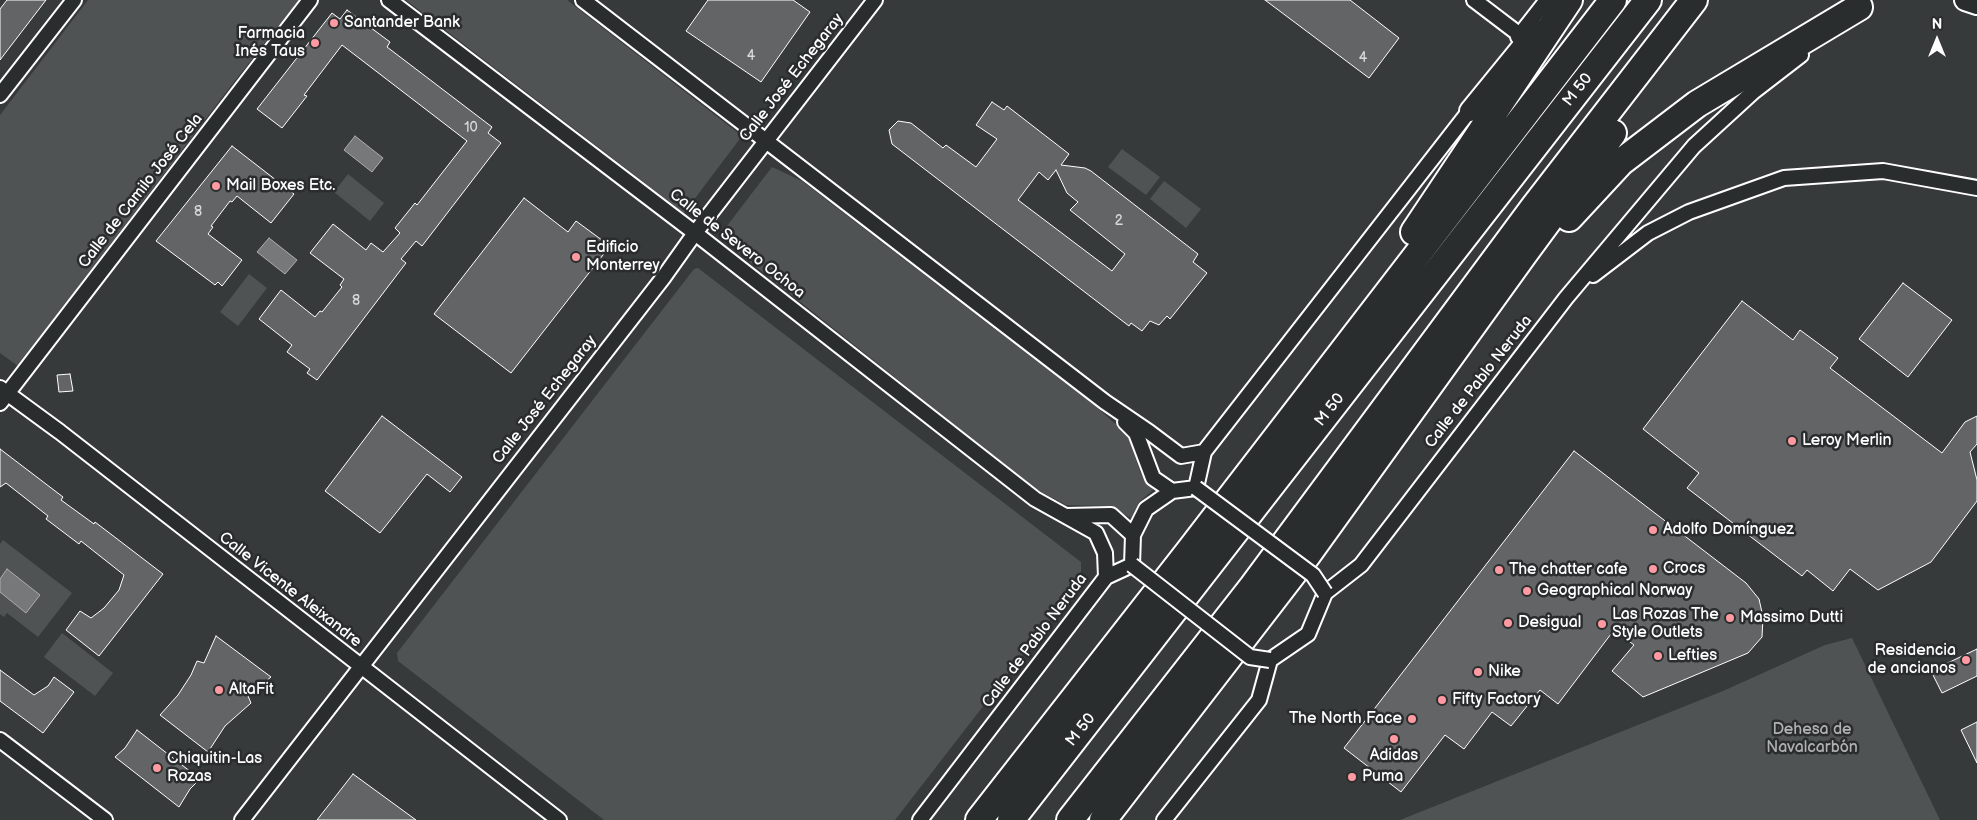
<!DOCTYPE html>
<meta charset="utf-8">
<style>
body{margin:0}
#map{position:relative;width:1977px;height:820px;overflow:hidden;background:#373a3b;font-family:"Balsamiq Sans",sans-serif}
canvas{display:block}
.north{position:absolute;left:1912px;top:15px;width:50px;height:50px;-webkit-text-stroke:4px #2a2d2e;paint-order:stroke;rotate:0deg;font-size:14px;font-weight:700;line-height:20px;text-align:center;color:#fff}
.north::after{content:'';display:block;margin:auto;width:18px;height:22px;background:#fff;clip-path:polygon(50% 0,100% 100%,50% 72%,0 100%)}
</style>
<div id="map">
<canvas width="1977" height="820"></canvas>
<div class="north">N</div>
</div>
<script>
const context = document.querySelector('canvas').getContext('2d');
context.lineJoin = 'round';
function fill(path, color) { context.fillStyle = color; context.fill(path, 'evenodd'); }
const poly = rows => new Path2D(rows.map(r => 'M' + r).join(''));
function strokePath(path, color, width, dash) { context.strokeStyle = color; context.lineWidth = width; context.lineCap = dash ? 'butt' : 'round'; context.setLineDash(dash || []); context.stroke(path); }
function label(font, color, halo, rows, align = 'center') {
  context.font = font + ' "Balsamiq Sans",sans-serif'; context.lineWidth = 5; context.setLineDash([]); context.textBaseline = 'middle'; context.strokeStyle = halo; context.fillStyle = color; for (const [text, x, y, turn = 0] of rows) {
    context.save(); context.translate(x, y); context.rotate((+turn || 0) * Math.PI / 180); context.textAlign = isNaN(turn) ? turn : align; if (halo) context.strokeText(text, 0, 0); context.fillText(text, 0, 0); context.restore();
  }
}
fill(poly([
 [88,0,299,0,230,87,18,366,0,353,0,115],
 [406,0,567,0,742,136,684,213],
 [1122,149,1160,177,1146,195,1108,167],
 [772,167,802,181,1094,405,1127,434,1141,474,1153,490,1139,502,1131,518,1110,506,1066,505,1034,488,745,258,720,235],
 [348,174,384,203,370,221,334,192],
 [1164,181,1201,209,1186,228,1150,199],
 [698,268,1081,562,1081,580,895,820,604,820,398,661,397,653,694,269],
 [249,274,267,288,238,326,220,312],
 [3,540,72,593,38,637,7,613,4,617,0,614,0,544],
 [62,633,113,673,95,696,44,657],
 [1852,638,1940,820,1400,820,1723,691,1825,645]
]), '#505354');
const water = poly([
 [355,136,383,158,372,172,344,150,355,136],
 [269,238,297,260,285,274,257,252,269,238],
 [7,569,40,595,26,613,0,592,0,579,7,569]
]);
fill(water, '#767879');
strokePath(water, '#adaeaf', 1);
const building = poly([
 [7,0,46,0,0,60,0,9,7,0],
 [708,0,793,0,810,12,761,82,686,31,708,0],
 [1265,0,1350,0,1399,38,1369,78,1265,0],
 [347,10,390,42,387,47,492,127,488,133,501,143,422,246,416,241,401,259,406,263,317,380,307,373,310,369,287,352,292,345,259,319,281,290,315,317,320,311,322,312,342,287,340,285,344,279,310,253,333,224,366,250,371,243,383,252,400,233,395,228,415,203,417,205,467,141,342,45,304,95,307,96,282,128,257,109,332,13,340,19,347,10],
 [992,102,1004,110,1007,106,1069,154,1061,165,1085,168,1091,171,1198,254,1193,262,1207,273,1170,319,1167,316,1159,325,1150,321,1142,331,1131,323,1129,326,892,144,889,130,898,121,911,123,943,148,946,145,976,167,997,139,976,125,992,102],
 [1056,170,1067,193,1078,202,1070,210,1125,254,1112,271,1018,200,1039,172,1048,180,1056,170],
 [232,146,294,194,271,223,237,196,232,202,230,201,211,226,213,227,208,234,242,260,222,286,218,282,215,285,156,241,232,146],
 [524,198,568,232,576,221,610,246,511,373,434,314,524,198],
 [1903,283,1952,320,1908,377,1859,339,1903,283],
 [1742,301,1793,340,1800,330,1838,358,1830,368,1942,453,1965,422,1977,416,1977,444,1970,452,1977,480,1977,501,1931,562,1878,590,1850,569,1833,591,1807,570,1802,576,1687,488,1699,473,1643,429,1742,301],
 [70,374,73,391,59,392,57,375,70,374],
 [382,416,462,477,450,492,427,474,380,533,325,491,382,416],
 [0,449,63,497,61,500,94,524,95,522,163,574,99,656,66,630,80,611,91,618,104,608,119,590,124,575,81,541,79,544,46,519,48,516,6,483,0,487,0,449],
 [1574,451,1746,583,1759,599,1763,617,1762,637,1748,653,1643,697,1612,671,1634,645,1614,630,1558,704,1540,690,1511,726,1492,712,1464,749,1445,735,1401,792,1344,748,1574,451],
 [216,636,271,677,248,696,251,703,225,726,208,752,160,715,178,695,191,675,197,661,204,663,216,636],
 [1977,649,1977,676,1942,693,1931,671,1977,649],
 [0,670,34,695,48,686,54,677,74,692,43,733,0,701,0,670],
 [1977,722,1977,763,1961,730,1977,722],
 [137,730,200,779,190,789,179,807,115,757,125,748,137,730],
 [353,774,416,820,317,820,353,774]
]);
fill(building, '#636465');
strokePath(building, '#fff', 1);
const street = poly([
 [389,0,695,233,1035,499,1096,533,1105,553,1106,577],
 [583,0,1105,402,1149,432,1181,456,1204,452],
 [1474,0,1520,35],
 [1518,37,1547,0],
 [0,95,74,0],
 [1593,275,1648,233,1689,212,1784,178,1883,171,1977,188],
 [0,388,60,432,559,820],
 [0,403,310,0],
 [1125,422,1136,433,1153,478,1172,491],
 [1066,516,1111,515,1133,535],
 [0,740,105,820],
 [242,820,663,278,695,233,875,0],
 [920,820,1106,577,1132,565,1133,535,1146,509,1172,491,1196,488,1204,452,1474,105],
 [1164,820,1259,700,1270,660,1308,634,1325,593,1361,565,1566,298,1694,146,1753,92,1801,55]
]);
const secondary = poly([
 [1965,0,1977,4],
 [1470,111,1536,30]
]);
const highway = poly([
 [1569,218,1621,162,1697,104,1859,7],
 [1414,232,1569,0],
 [979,820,1190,550,1613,0],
 [1011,820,1648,0],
 [1070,820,1253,586,1534,207,1694,0],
 [1103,820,1308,554,1524,254,1613,133]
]);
strokePath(street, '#fff', 18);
strokePath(secondary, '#fff', 24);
strokePath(highway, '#fff', 30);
strokePath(street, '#2a2d2e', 14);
strokePath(secondary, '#2a2d2e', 20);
strokePath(highway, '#2a2d2e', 26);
const streetBridge = poly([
 [1196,488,1313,575,1325,593],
 [1132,565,1250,657,1270,660]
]);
strokePath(streetBridge, '#fff', 18, []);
strokePath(streetBridge, '#2a2d2e', 14);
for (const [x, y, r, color] of [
 [334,23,5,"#ff9aa2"],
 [315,43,5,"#ff9aa2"],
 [216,186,5,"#ff9aa2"],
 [576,257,5,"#ff9aa2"],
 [1792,441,5,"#ff9aa2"],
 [1653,530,5,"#ff9aa2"],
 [1653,569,5,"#ff9aa2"],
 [1499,570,5,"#ff9aa2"],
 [1527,591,5,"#ff9aa2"],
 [1730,618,5,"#ff9aa2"],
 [1508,623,5,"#ff9aa2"],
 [1602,624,5,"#ff9aa2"],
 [1658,656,5,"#ff9aa2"],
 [1966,660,5,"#ff9aa2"],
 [1478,672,5,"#ff9aa2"],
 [219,690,5,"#ff9aa2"],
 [1442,700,5,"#ff9aa2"],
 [1412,719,5,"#ff9aa2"],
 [1394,739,5,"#ff9aa2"],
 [157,768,5,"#ff9aa2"],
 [1352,777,5,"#ff9aa2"]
]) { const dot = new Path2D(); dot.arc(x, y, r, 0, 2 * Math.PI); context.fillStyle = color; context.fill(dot); strokePath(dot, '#2a2d2e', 2); }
label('14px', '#d8d8d8', null, [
 ["4",751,56],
 ["4",1363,58],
 ["10",471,128],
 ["8",198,212],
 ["2",1119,221],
 ["8",356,301]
]);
label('16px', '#fff', '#2a2d2e', [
 ["Santander Bank",344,23],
 ["Farmacia",305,34,"right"],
 ["Inés Taus",305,52,"right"],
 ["Mail Boxes Etc.",226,186],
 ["Edificio",586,248],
 ["Monterrey",586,266],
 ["Leroy Merlin",1802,441],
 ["Adolfo Domínguez",1663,530],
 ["Crocs",1663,569],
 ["The chatter cafe",1509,570],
 ["Geographical Norway",1537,591],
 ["Las Rozas The",1612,615],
 ["Style Outlets",1612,633],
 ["Massimo Dutti",1740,618],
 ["Desigual",1518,623],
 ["Residencia",1956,651,"right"],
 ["de ancianos",1956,669,"right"],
 ["Lefties",1668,656],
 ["Nike",1488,672],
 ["AltaFit",229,690],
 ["Fifty Factory",1452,700],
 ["The North Face",1402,719,"right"],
 ["Adidas",1394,756,"center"],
 ["Chiquitin-Las",167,759],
 ["Rozas",167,777],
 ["Puma",1362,777]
], 'left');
label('16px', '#fff', '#2a2d2e', [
 ["Calle José Echegaray",792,78,-52],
 ["M 50",1578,90,-52],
 ["Calle de Camilo José Cela",141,191,-52],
 ["Calle de Severo Ochoa",737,244,38],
 ["Calle de Pablo Neruda",1479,382,-52],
 ["Calle José Echegaray",545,400,-52],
 ["M 50",1330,410,-52],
 ["Calle Vicente Aleixandre",290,590,38],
 ["Calle de Pablo Neruda",1035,641,-53],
 ["M 50",1081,730,-52]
]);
label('16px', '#b0b2b2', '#2a2d2e', [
 ["Dehesa de",1812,730],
 ["Navalcarbón",1812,748]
]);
</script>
